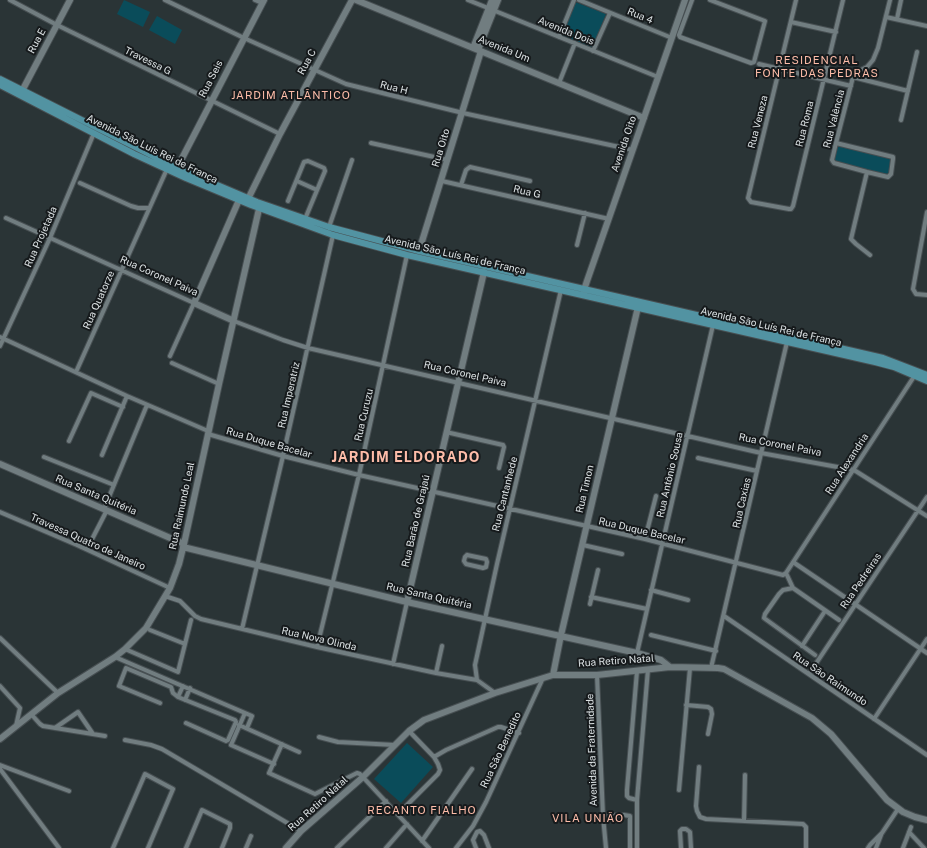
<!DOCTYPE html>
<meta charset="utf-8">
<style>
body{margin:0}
canvas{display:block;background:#2a3436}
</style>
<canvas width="927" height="848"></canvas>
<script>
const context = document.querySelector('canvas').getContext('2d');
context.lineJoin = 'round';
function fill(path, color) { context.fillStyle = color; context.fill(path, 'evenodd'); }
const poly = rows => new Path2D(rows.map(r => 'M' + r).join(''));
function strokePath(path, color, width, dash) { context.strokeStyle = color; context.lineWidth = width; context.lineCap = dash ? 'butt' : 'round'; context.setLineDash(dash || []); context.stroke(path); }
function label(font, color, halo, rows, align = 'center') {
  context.font = font + ' "Public Sans",sans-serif'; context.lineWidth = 4; context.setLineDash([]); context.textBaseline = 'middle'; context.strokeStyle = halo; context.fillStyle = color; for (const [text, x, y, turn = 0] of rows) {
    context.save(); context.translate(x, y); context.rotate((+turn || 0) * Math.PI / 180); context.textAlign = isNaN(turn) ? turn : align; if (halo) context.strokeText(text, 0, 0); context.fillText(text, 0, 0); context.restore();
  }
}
fill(poly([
 [124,0,150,12,143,27,117,14],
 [575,2,606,14,592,48,561,36],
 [157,16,182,30,175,44,149,30],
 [838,146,890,158,892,160,889,173,886,174,836,162,834,159],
 [407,743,433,767,401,803,374,779]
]), '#0a4c5a');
const street = poly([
 [10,0,57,25,280,134],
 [165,0,244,38,346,84,463,113,633,150],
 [255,0,262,3],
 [468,0,658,77],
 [579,0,672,38],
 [692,0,679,35,680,37,751,63,754,62,765,21,710,0],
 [796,0,748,198,751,202,789,209,791,209,793,206,843,0],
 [886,17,927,26],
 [897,19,901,0],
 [791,22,836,32],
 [559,37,574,0],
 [593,51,610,13],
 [759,64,851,86],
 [853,77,908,91],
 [559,83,575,43],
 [901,120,917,52],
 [371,143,448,160],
 [836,143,893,157,893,159,891,174,888,177,867,172,834,163,832,160,836,143,853,77,857,72,867,67,873,60,878,48,890,0],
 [867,172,851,239,856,244,870,255],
 [297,181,317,190],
 [442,181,609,219],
 [80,183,131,206,138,208,149,208],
 [461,185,466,170,470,167,530,181],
 [288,201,304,162,308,161,324,168,325,171,305,219],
 [927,212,913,289,916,294,927,295],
 [6,218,194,303,170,356],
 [329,227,352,160],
 [577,245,585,213],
 [234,321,283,340,308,348,761,453,854,470,927,516],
 [0,337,127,396,208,431],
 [0,346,50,238,94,133],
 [172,363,219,384],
 [76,372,167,169],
 [446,432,503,445,504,447,499,468],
 [208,434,283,456,359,475,645,539,783,575,786,573,915,375],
 [69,441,91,393,123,407],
 [102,455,127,396],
 [44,457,114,485],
 [698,458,757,471],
 [104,509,147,405],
 [0,512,77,545,170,588],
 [645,539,656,496],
 [583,545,622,554],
 [87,549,107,510],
 [467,555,486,559,487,562,486,567,483,568,466,564,464,561,465,557,467,555],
 [793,562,927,653],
 [786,573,793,588,839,620],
 [793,588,783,590,779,594,765,614,764,618,815,655],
 [651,590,688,600],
 [165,596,180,601,195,616,201,619,317,647,436,673,477,680],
 [591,597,647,609],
 [590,604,598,570],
 [724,616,927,755],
 [242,629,283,456,333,235],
 [150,630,185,644],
 [651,635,716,651],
 [0,638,58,693],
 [802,646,825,611],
 [317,647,359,475,407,255],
 [125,649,178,672,191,620],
 [637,653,713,325],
 [115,657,252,716,247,728],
 [393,664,407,602],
 [711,668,787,342],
 [637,671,627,790,627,796,629,798,637,800],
 [436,673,442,646],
 [809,674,927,497],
 [597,675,603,816,606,848],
 [0,686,20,708,16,726],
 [495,693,477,680,475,665,497,564,561,290],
 [178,697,183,686],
 [185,700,190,688],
 [160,703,119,686,126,668,171,687,173,693,178,697,235,720,236,722,228,740,226,741,186,723],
 [686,705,708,707,711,709,712,714,708,734],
 [245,713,231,745,274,764],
 [31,714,40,724,43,726,105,736],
 [874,719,927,639],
 [239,725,299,752],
 [55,728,78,712,93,734],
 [319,737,338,742,395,745],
 [125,740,151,745,162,749,301,831],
 [282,744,269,773,315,794,357,773,360,774,429,848],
 [434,757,446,750,498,727,501,727,519,733],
 [0,765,69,791],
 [699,767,696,806,697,811,700,817,706,819,803,824,806,827,806,848],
 [0,769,59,848],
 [679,790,690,668],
 [398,814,438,774,440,770,438,764,434,757,409,731],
 [603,816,624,815,630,816,630,848],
 [744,821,745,775],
 [909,832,924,848],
 [422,841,472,769],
 [113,848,145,774,173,789,148,848],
 [186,848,202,810,230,824,230,828,222,848],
 [246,848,251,836],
 [337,848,386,801],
 [386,848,407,824],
 [456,848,473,826,486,802,543,678],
 [476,848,473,840,477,832,480,831,484,835,489,848],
 [637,848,637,800,648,669],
 [681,848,680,831,682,829,686,829,690,832,691,848],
 [868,848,870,845,882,833,898,809],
 [876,848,881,835],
 [903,848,911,827]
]);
const secondary = poly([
 [356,0,644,118],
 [473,48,492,0],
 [478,50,498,0],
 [22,91,70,0],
 [177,168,264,0],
 [248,199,280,134,352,0],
 [419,251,481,51],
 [584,293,584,290,587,281,685,0],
 [234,321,194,303,239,200],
 [0,464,184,544],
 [183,547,407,602,637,653,661,660,670,667],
 [407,602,484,272],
 [553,675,561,635,638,307],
 [0,739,58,693,115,657,125,649,146,628,170,588,179,564,184,544,219,384,259,209,258,205],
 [286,848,301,831,363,777,409,731,424,720,495,693,553,675,597,675,670,667,718,668,724,669,812,718,831,734,887,800,903,812,915,817,927,820]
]);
const primary = poly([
 [0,79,177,168,257,202,329,227,419,251,883,358,927,375],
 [0,85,134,154,186,178,251,205,333,235,407,255,875,362,894,367,927,381]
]);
strokePath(street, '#474f52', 6);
strokePath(secondary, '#474f52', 8);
strokePath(primary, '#474f52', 8);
strokePath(street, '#717d80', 4);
strokePath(secondary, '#717d80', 6);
strokePath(primary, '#5293a2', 6);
label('10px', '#dde3e5', '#161a1c', [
 ["Rua 4",640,16,22],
 ["Avenida Dois",566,31,22],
 ["Rua E",37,41,-62],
 ["Avenida Um",504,49,22],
 ["Travessa G",148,61,26],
 ["Rua C",307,62,-62],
 ["Rua Seis",211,79,-63],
 ["Rua H",394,88,14],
 ["Rua Valência",834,119,-76],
 ["Rua Veneza",758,122,-76],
 ["Rua Roma",805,124,-76],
 ["Avenida Oito",624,144,-71],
 ["Rua Oito",441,148,-73],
 ["Avenida São Luís Rei de França",152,149,26],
 ["Rua G",527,192,13],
 ["Rua Projetada",41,237,-66],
 ["Avenida São Luís Rei de França",455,255,13],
 ["Rua Coronel Paiva",159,276,24],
 ["Rua Quatorze",99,300,-66],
 ["Avenida São Luís Rei de França",771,327,13],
 ["Rua Coronel Paiva",465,374,13],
 ["Rua Imperatriz",289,395,-77],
 ["Rua Curuzu",364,415,-77],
 ["Rua Duque Bacelar",269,443,16],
 ["Rua Coronel Paiva",780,445,11],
 ["Rua Alexandria",847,464,-57],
 ["Rua Antônio Sousa",670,475,-77],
 ["Rua Timon",585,489,-77],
 ["Rua Cantanhede",505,494,-76],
 ["Rua Santa Quitéria",96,495,23],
 ["Rua Caxias",742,503,-77],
 ["Rua Raimundo Leal",182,506,-78],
 ["Rua Barão de Grajaú",416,521,-77],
 ["Rua Duque Bacelar",642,531,13],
 ["Travessa Quatro de Janeiro",88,542,24],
 ["Rua Pedreiras",861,581,-56],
 ["Rua Santa Quitéria",429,596,13],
 ["Rua Nova Olinda",319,639,13],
 ["Rua Retiro Natal",616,661,-4],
 ["Rua São Raimundo",830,679,34],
 ["Rua São Benedito",501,750,-65],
 ["Avenida da Fraternidade",592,750,-92],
 ["Rua Retiro Natal",318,804,-42]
]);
context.letterSpacing = '1px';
label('11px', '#febda9', '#161a1c', [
 ["RESIDENCIAL",817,61],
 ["FONTE DAS PEDRAS",817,74],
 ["JARDIM ATLÂNTICO",291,96],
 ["RECANTO FIALHO",422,811],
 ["VILA UNIÃO",588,819]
]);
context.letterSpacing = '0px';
context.letterSpacing = '1px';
label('bold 14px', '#febda9', '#161a1c', [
 ["JARDIM ELDORADO",406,458]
]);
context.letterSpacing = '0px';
</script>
